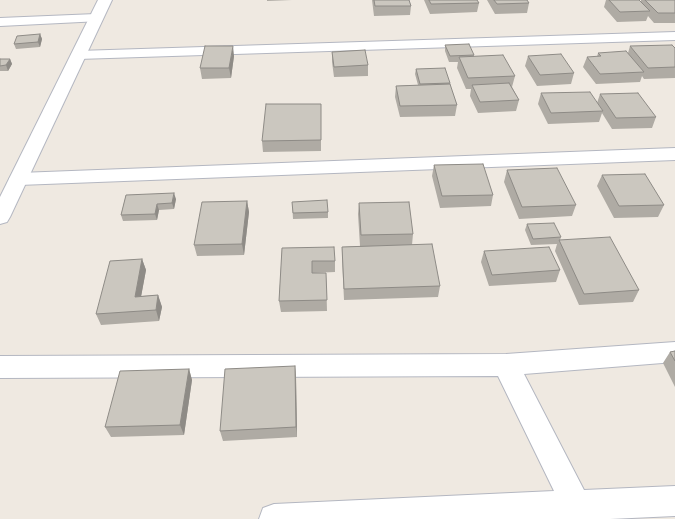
<!DOCTYPE html>
<style>
body{margin:0}
canvas{display:block;background:#efe9e1}
</style>
<canvas width="675" height="519"></canvas>
<script>
const context = document.querySelector('canvas').getContext('2d');
context.lineJoin = 'round';
const poly = rows => new Path2D(rows.map(r => 'M' + r).join(''));
function strokePath(path, color, width, dash) { context.strokeStyle = color; context.lineWidth = width; context.lineCap = dash ? 'butt' : 'round'; context.setLineDash(dash || []); context.stroke(path); }
function fill(path, color) { context.fillStyle = color; context.fill(path, 'evenodd'); }
const minor = poly([
 [96,14,101,15,103,18,101,21,0,26,0,18,96,14],
 [675,32,675,40,78,59,73,58,71,55,73,52,78,51,675,32],
 [675,148,675,160,19,185,12,183,9,179,12,175,19,173,675,148],
 [675,342,675,362,524,374,584,490,675,486,675,516,610,519,259,519,263,508,274,504,554,491,498,376,0,378,0,356,506,354,675,342]
]);
const tertiary = poly([
 [98,0,112,0,10,217,7,222,0,224,0,197,98,0]
]);
strokePath(minor, '#b4b7c1', 2);
strokePath(tertiary, '#b4b7c1', 2);
fill(minor, '#fff');
fill(tertiary, '#fff');
fill(poly([
 [267,0,292,0,267,1],
 [372,0,409,0,411,6,410,15,374,16],
 [424,0,477,0,479,3,477,12,430,14],
 [487,0,527,0,529,3,527,13,495,14],
 [606,0,639,0,641,2,641,0,675,0,675,23,654,23,648,16,646,21,617,22,604,7],
 [40,34,42,39,40,47,16,49,14,44],
 [445,45,474,55,474,57,515,76,512,87,519,100,516,111,478,113,470,96,471,89,466,89,457,68,458,62,449,62,445,51],
 [630,46,675,48,675,78,644,79,642,76,640,82,596,84,583,67,587,57,597,57,598,53,628,53],
 [332,52,368,65,368,76,334,77,332,62],
 [234,56,231,78,202,79,200,68],
 [528,56,574,73,571,84,537,86,525,66],
 [0,59,10,59,12,64,8,71,0,71],
 [416,69,450,83,450,85,457,105,455,116,400,117,395,97,396,86,418,85,415,74],
 [541,93,597,103,600,94,656,117,652,128,612,129,602,113,599,122,548,124,538,104],
 [321,104,321,151,263,152,262,141],
 [434,165,493,195,491,206,440,208,432,176],
 [507,170,576,205,572,216,519,219,504,182],
 [602,175,664,205,658,217,614,218,597,186],
 [126,195,176,199,174,209,159,210,157,220,123,221,121,215],
 [247,201,249,212,244,255,197,256,194,245],
 [292,202,328,212,328,218,293,219],
 [359,203,413,234,412,245,440,286,438,297,344,300,342,258,342,247,360,246,358,214],
 [527,224,561,237,560,240,639,290,633,302,579,305,555,251,557,244,531,245,525,230],
 [282,248,335,261,335,272,312,273,326,273,327,311,281,312,279,301],
 [484,251,560,270,556,282,489,286,481,262],
 [142,259,146,270,141,296,158,295,162,307,159,321,101,325,96,314],
 [675,351,675,387,663,363,670,352],
 [295,366,296,377,297,437,223,441,220,431],
 [189,369,192,380,184,435,111,437,105,427]
]), '#afaba4');
fill(poly([
 [40,34,42,39,40,47,38,42],
 [233,46,234,56,231,78,229,68],
 [10,59,12,64,8,71,6,65],
 [174,193,176,199,174,209,172,203],
 [247,201,249,212,244,255,242,244],
 [157,204,159,210,157,220,155,214],
 [142,259,146,270,139,308,135,297],
 [158,295,162,307,159,321,156,310],
 [295,366,296,377,297,437,296,427],
 [189,369,192,380,184,435,180,425]
]), '#8e8b86');
const building = poly([
 [374,0,409,0,411,6,375,6,374,0],
 [429,0,477,0,479,3,431,4,429,0],
 [494,0,527,0,529,3,497,4,494,0],
 [609,0,639,0,650,11,620,12,609,0],
 [645,0,675,0,675,13,658,13,645,0],
 [40,34,38,42,14,44,17,36,40,34],
 [469,44,474,55,450,56,445,45,469,44],
 [672,45,675,48,675,67,648,68,630,46,672,45],
 [205,46,233,46,229,68,200,68,205,46],
 [365,50,368,65,334,67,332,52,365,50],
 [626,51,644,72,600,74,587,57,601,56,598,53,626,51],
 [561,54,574,73,540,75,528,56,561,54],
 [503,55,515,76,468,78,459,57,503,55],
 [0,59,10,59,6,65,0,66,0,59],
 [445,68,450,83,420,84,416,69,445,68],
 [509,83,519,100,480,102,472,85,509,83],
 [450,84,457,105,400,106,396,86,450,84],
 [590,92,603,111,551,113,541,93,590,92],
 [638,93,656,117,616,118,600,94,638,93],
 [266,104,321,104,321,140,262,141,266,104],
 [483,164,493,195,442,196,434,165,483,164],
 [557,168,576,205,522,207,507,170,557,168],
 [645,174,664,205,619,206,602,175,645,174],
 [174,193,172,203,157,204,155,214,121,215,126,195,174,193],
 [327,200,328,212,293,213,292,202,327,200],
 [247,201,242,244,194,245,202,202,247,201],
 [409,202,413,234,361,235,359,203,409,202],
 [554,223,561,237,533,239,527,224,554,223],
 [610,237,639,290,584,294,559,240,610,237],
 [432,244,440,286,344,289,342,247,432,244],
 [334,247,335,261,312,261,312,273,326,273,327,300,279,301,282,248,334,247],
 [549,247,560,270,492,275,484,251,549,247],
 [142,259,135,297,158,295,156,310,96,314,110,261,142,259],
 [675,351,675,361,670,352,675,351],
 [295,366,296,427,220,431,225,369,295,366],
 [189,369,180,425,105,427,120,371,189,369]
]);
fill(building, '#cbc7bf');
strokePath(building, '#8e8b86', 1);
</script>
